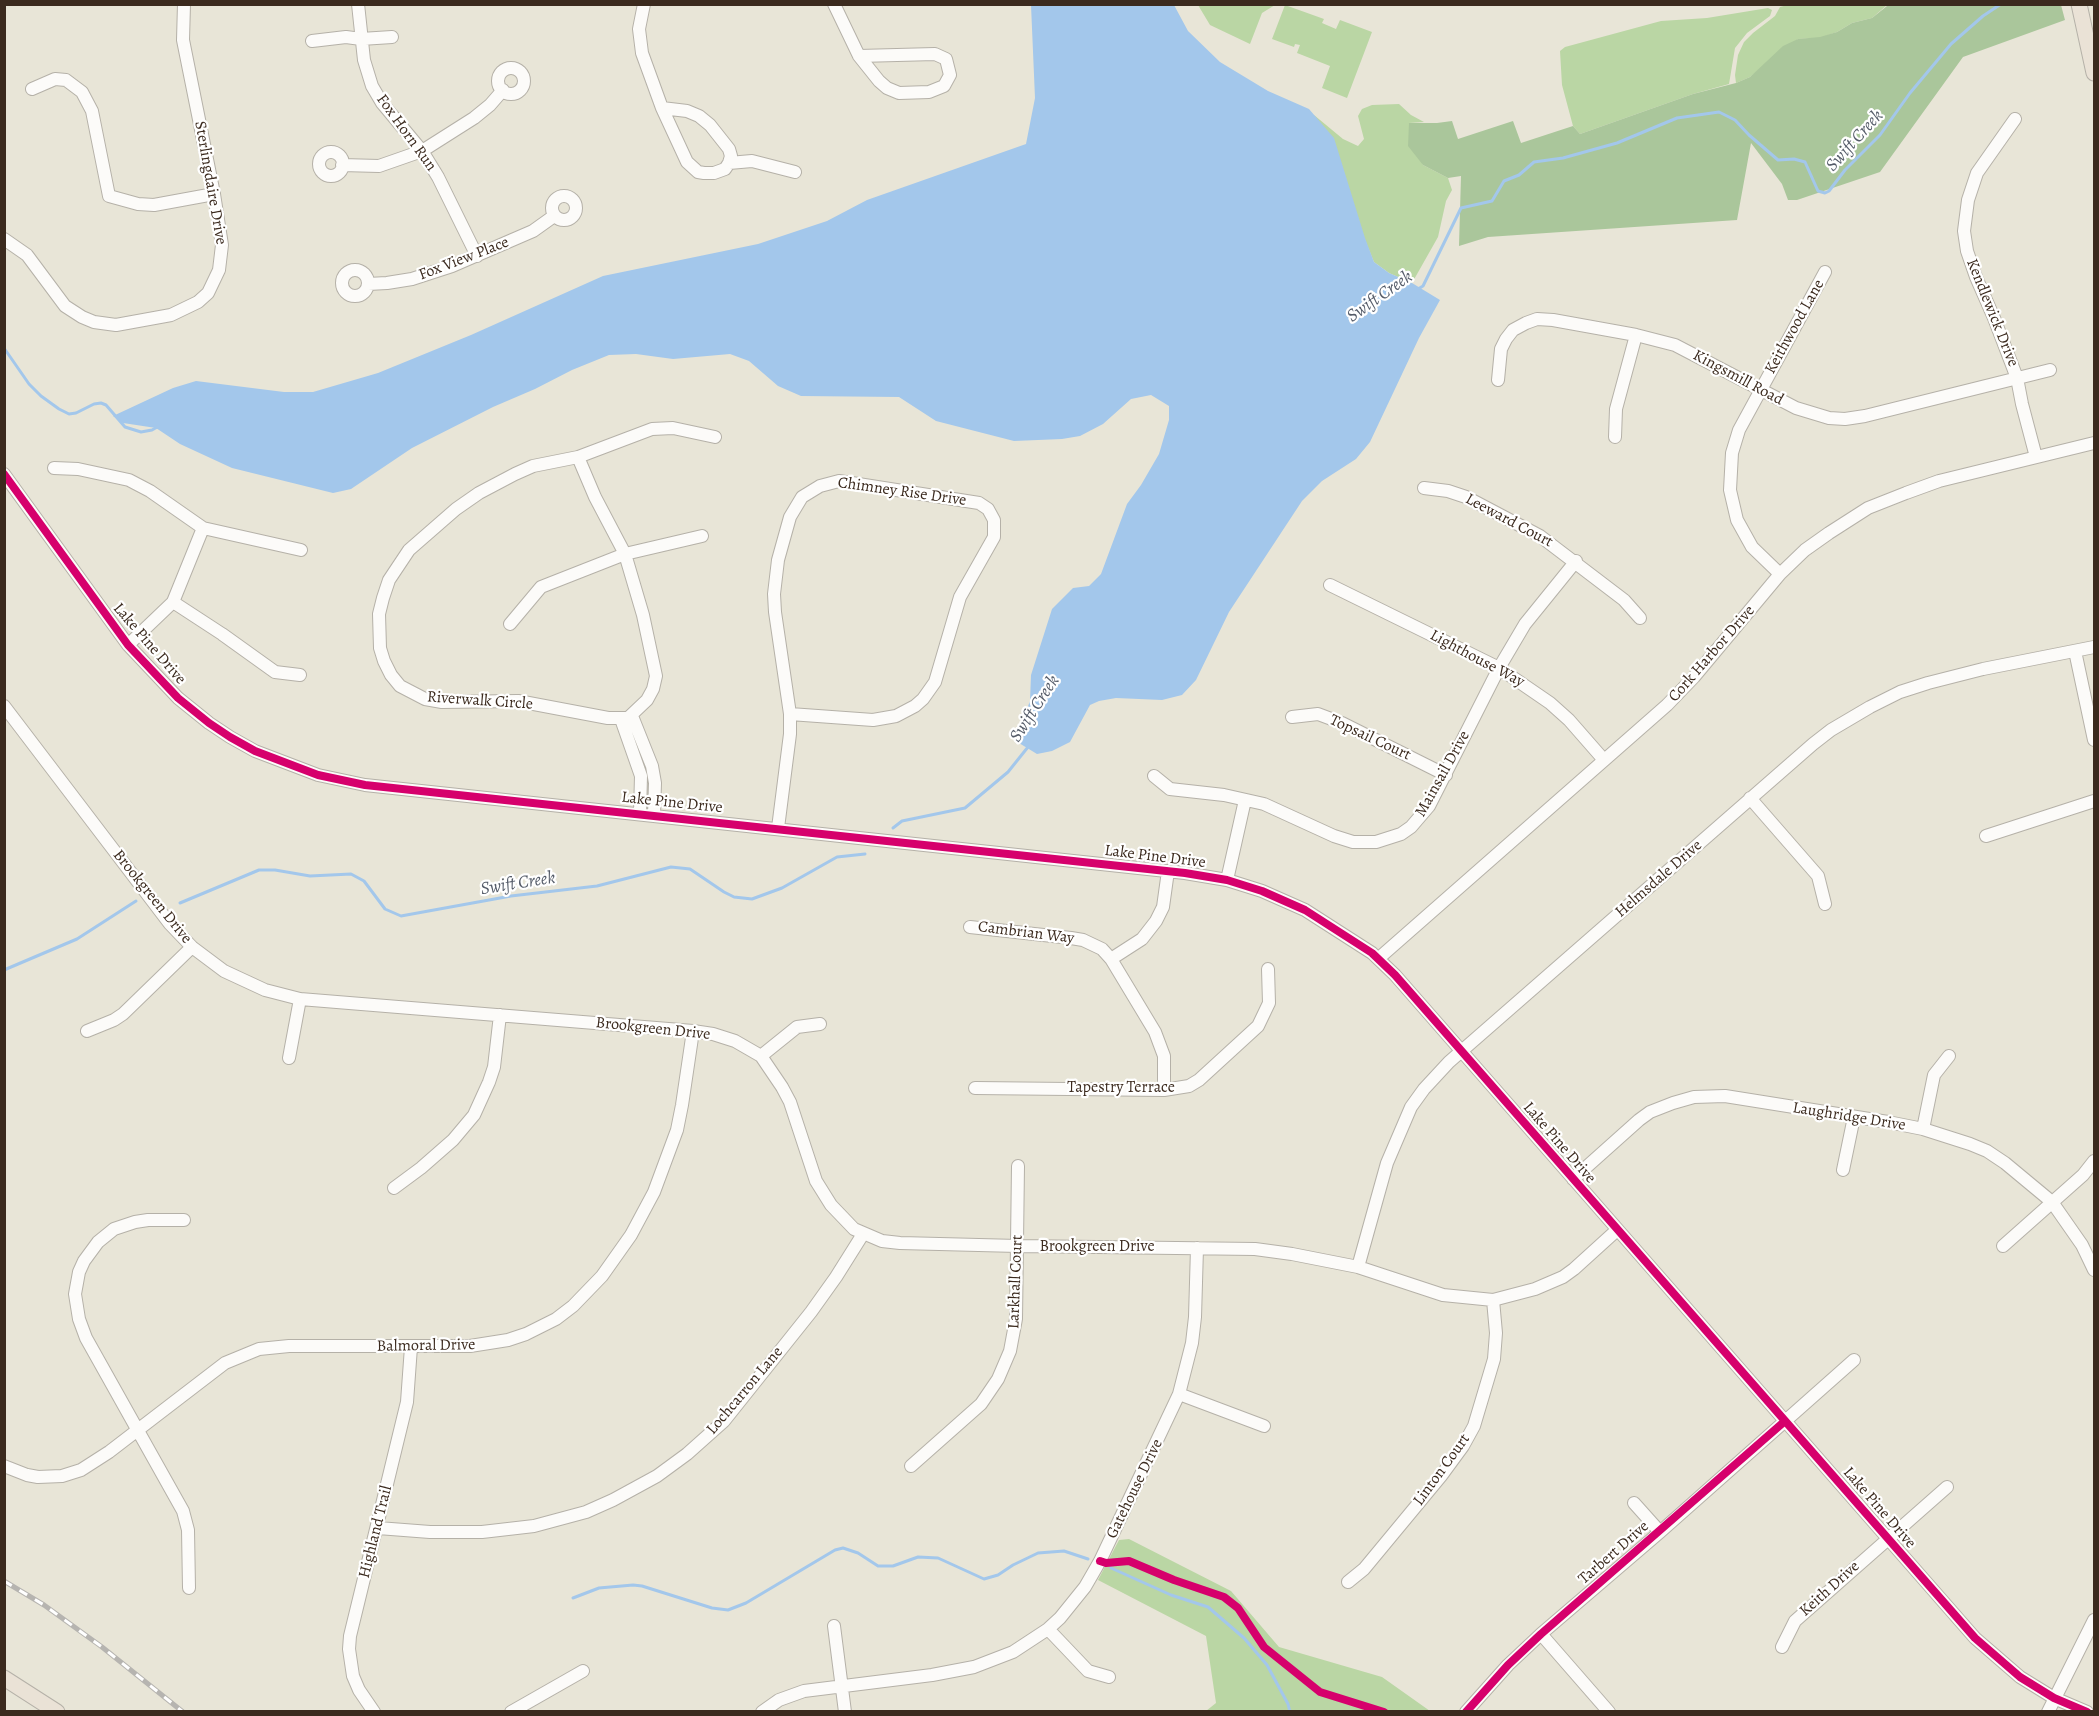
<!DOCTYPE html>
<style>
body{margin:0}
#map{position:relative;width:2099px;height:1716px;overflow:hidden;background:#e8e5d7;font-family:Alegreya,serif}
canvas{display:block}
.frame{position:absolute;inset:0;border:6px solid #3b2a1e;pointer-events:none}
</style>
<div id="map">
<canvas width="2099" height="1716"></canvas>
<div class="frame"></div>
</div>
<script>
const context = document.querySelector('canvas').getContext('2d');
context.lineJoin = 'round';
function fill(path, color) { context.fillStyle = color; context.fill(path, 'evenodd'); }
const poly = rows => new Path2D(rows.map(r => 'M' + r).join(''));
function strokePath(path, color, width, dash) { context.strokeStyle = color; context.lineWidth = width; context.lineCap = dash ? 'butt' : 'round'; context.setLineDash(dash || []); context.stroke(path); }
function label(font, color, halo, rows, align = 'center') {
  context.font = font + ' Alegreya,serif'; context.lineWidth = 4.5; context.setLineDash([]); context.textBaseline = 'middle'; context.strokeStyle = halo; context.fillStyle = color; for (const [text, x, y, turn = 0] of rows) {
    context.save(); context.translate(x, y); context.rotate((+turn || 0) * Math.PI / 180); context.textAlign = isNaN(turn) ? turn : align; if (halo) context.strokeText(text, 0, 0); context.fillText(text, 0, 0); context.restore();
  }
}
fill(poly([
 [1791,4,1887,5,1872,18,1852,23,1837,32,1820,38,1798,39,1750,77,1736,83,1735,75,1738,55,1744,42,1753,33,1775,16,1780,7],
 [1198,5,1275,5,1262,13,1250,44,1210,25],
 [1285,5,1324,19,1322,23,1336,29,1340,20,1372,32,1347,98,1322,88,1330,66,1297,53,1300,45,1295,44,1294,47,1272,39],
 [1768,8,1772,10,1770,16,1747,33,1735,48,1729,84,1693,94,1580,134,1573,126,1562,85,1560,51,1565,47,1661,21,1707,18],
 [1399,104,1411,115,1424,122,1409,123,1423,165,1448,178,1452,190,1446,201,1438,237,1412,283,1389,273,1374,262,1314,115,1343,139,1358,146,1364,139,1358,116,1362,109,1372,105],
 [1129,1539,1231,1591,1279,1647,1382,1677,1430,1711,1206,1711,1216,1703,1206,1636,1098,1580,1119,1540]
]), '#bad6a4');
fill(poly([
 [1887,6,2061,5,2065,20,1963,57,1880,172,1797,200,1788,200,1782,184,1751,143,1737,220,1488,237,1459,246,1461,176,1448,178,1423,165,1408,146,1409,123,1437,123,1452,121,1458,139,1513,121,1521,143,1573,126,1580,134,1693,94,1736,83,1750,77,1783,46,1798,39,1820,37,1837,32,1852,23,1872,18]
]), '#aac69b');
fill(poly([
 [1031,5,1174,5,1188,31,1220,62,1268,91,1309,109,1334,138,1365,238,1374,262,1389,273,1412,283,1440,300,1419,338,1370,442,1356,459,1322,481,1302,501,1229,612,1196,680,1182,695,1162,700,1116,698,1099,701,1090,705,1070,742,1052,751,1037,754,1019,743,1022,722,1030,701,1031,675,1052,609,1073,588,1089,586,1101,574,1127,504,1141,485,1159,454,1169,420,1169,406,1151,395,1131,399,1103,424,1080,436,1062,439,1014,441,936,421,899,397,801,396,778,386,749,361,730,354,673,359,636,354,609,355,572,370,535,389,493,407,412,448,351,489,333,493,232,468,180,444,156,428,123,423,113,416,173,388,196,381,284,392,313,392,378,373,471,335,603,276,758,244,827,221,867,200,1026,144,1035,98]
]), '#a3c7eb');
strokePath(poly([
 [1418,289,1423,286,1461,208,1492,201,1504,181,1519,175,1534,162,1563,158,1617,143,1677,118,1719,112,1735,120,1749,135,1778,160,1794,159,1805,162,1818,191,1825,193,1829,191,1845,170,1880,135,1910,93,1951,44,1983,16,2001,4],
 [4,348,29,384,41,396,59,409,69,414,76,413,94,404,101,403,106,405,125,427,141,432,152,430,159,426],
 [893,828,902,821,965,808,1008,772,1028,747],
 [180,903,259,870,275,870,310,876,351,874,364,881,385,909,401,916,511,896,597,886,671,867,690,869,724,892,734,897,752,899,782,888,837,857,865,854],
 [4,970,77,939,136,901],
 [1111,1568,1171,1595,1208,1607,1244,1638,1267,1665,1288,1704,1290,1712],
 [573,1598,599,1588,633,1585,642,1586,712,1608,728,1610,746,1603,835,1550,843,1548,858,1553,878,1566,893,1566,918,1557,938,1558,984,1579,998,1575,1013,1565,1038,1553,1064,1551,1088,1559]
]), '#a3c7eb', 3);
const minor = poly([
 [358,4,364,60,372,86,382,103,422,151,438,177,477,256],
 [644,4,639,29,642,53,662,108,687,162,698,172,704,173,714,173,725,169,729,163,731,156,729,149,710,125,699,116,687,111,662,108],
 [834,4,859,56,879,81,887,88,899,93,929,92,944,86,950,75,946,59,935,54,859,56],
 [312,41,346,37,361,39,392,37],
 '498 81a13 13 0 1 1 26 0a13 13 0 1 1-26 0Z',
 [32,89,55,79,66,80,82,92,92,111,109,196,138,204,154,205,214,194],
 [2015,119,1977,173,1968,200,1964,231,1967,251,1976,277,1994,318,2017,378,2022,404,2036,457],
 '319 164a12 12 0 1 1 24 0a12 12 0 1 1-24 0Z',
 [729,163,752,161,795,172],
 [342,165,379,166,422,151,474,118,490,105,503,90],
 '552 208a12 12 0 1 1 24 0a12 12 0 1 1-24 0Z',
 [4,239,27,255,65,306,82,317,94,322,116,325,171,315,198,302,208,293,219,270,222,245,214,194,183,40,184,4],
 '342 283a13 13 0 1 1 26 0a13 13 0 1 1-26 0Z',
 [368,284,387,283,412,279,452,266,533,231,554,216],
 [1498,380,1501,349,1506,339,1513,330,1526,323,1537,319,1553,320,1636,335,1675,345,1796,408,1829,418,1845,419,1865,416,2050,370],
 [1615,437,1616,409,1636,335],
 [578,457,595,497,625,554,643,615,656,676,653,689,647,700,628,718,608,718,518,701,442,702,425,699,400,686,391,675,384,661,380,648,379,614,383,598,389,580,409,550,456,509,479,493,515,474,533,466,578,457,652,429,673,428,715,437],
 [54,468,78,469,129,480,150,491,203,528,301,550],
 [4,474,128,645,178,698,209,723,230,737,255,751,318,775,365,785,1185,873,1227,880,1262,891,1305,910,1372,953,1395,975,1975,1638,2020,1677,2054,1698,2087,1712],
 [839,481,979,503,988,509,994,520,994,537,960,597,935,682,923,699,915,706,896,716,873,720,790,714,775,612,774,594,778,560,790,517,802,497,820,486,839,481],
 [1424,488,1448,491,1466,497,1540,536,1624,600,1640,618],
 [1780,574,1752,547,1737,520,1730,490,1732,453,1739,430,1825,272],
 [1330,585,1499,668,1550,703,1569,720,1604,760],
 [173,602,222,634,275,672,300,675],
 [510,624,541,587,625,554,702,536],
 [128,645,173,602,203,528],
 [2075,651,2094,740],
 [4,706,170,924,192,947,224,971,265,990,300,999,693,1031,713,1034,735,1041,761,1056,782,1087,790,1102,816,1181,831,1205,854,1229,882,1241,900,1243,1018,1246,1255,1249,1292,1254,1358,1267,1443,1295,1493,1300,1535,1289,1563,1277,1574,1269,1617,1230],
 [632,716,652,766,655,783,654,815],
 [1292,717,1318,714,1342,723,1446,775],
 [621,719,641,776,640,813],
 [1154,776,1170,789,1224,795,1264,804,1334,836,1353,842,1376,842,1401,834,1411,827,1429,806,1499,668,1525,624,1576,561],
 [1750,798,1818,876,1825,904],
 [778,828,790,734,790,714],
 [1986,836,2094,801],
 [1227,880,1245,800],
 [970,927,1071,938,1083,940,1102,949,1111,959,1155,1032,1164,1056,1164,1090],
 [1379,958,1667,705,1694,677,1780,574,1805,550,1829,533,1868,508,1906,493,1939,481,2094,443],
 [1111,959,1142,939,1156,921,1163,907,1168,871],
 [87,1031,114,1020,123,1014,192,947],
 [761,1056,797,1027,820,1024],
 [289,1058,300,999],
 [975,1088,1164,1090,1189,1086,1199,1080,1258,1026,1269,1003,1268,969],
 [1923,1129,1934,1075,1949,1056],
 [1843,1170,1854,1117],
 [1573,1179,1639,1120,1650,1112,1673,1103,1694,1097,1725,1096,1888,1122,1923,1129,1970,1144,1987,1151,2005,1163,2052,1202,2082,1245,2094,1270],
 [394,1188,421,1168,453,1140,474,1115,489,1082,494,1067,500,1015],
 [184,1220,148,1220,135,1222,114,1229,98,1242,84,1261,79,1272,75,1294,79,1319,86,1338,183,1511,188,1530,189,1588],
 [2003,1246,2083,1175,2094,1161],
 [1358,1267,1387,1163,1411,1107,1424,1089,1449,1062,1813,744,1831,730,1870,707,1900,692,1928,683,1983,669,2094,647],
 [1179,1394,1264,1426],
 [4,1466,27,1475,38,1477,62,1476,81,1470,109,1452,225,1363,259,1349,289,1346,470,1346,508,1340,526,1334,556,1319,573,1306,602,1276,631,1235,654,1192,677,1130,682,1105,693,1031],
 [911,1466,981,1404,998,1379,1010,1351,1016,1319,1018,1166],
 [1634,1503,1660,1532],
 [378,1528,430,1532,482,1532,534,1526,586,1512,613,1500,657,1476,687,1454,724,1421,811,1312,836,1277,863,1234],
 [1348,1582,1364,1569,1441,1476,1463,1446,1474,1426,1494,1359,1496,1333,1493,1300],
 [834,1626,845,1712],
 [1048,1629,1088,1671,1109,1677],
 [1541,1634,1609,1712],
 [1782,1647,1795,1621,1947,1487],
 [374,1712,359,1690,353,1676,349,1649,350,1636,407,1402,411,1347],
 [511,1712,583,1671],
 [762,1712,779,1700,804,1691,932,1675,974,1667,1013,1652,1048,1629,1060,1618,1085,1587,1100,1561,1179,1394,1192,1343,1195,1317,1197,1248],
 [1466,1712,1508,1665,1541,1634,1660,1532,1854,1360],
 [2048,1712,2094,1620]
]);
const major = poly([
 [2079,4,2094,73],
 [4,1678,57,1712]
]);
strokePath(minor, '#b5b1a8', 14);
strokePath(major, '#b5b1a8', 17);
strokePath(minor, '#fcfbf9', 12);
strokePath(major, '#eae2d6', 15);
const rail = poly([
 [4,1581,44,1605,102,1647,183,1712]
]);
strokePath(rail, '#b6b4b0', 5);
strokePath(rail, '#fff', 3, [9]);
strokePath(poly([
 [4,474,128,645,178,698,209,723,230,737,255,751,318,775,365,785,1185,873,1227,880,1262,891,1305,910,1372,953,1395,975,1975,1638,2020,1677,2054,1698,2087,1712],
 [1100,1561,1106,1563,1129,1561,1174,1580,1224,1597,1238,1608,1264,1647,1320,1692,1384,1712],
 [1466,1712,1508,1665,1541,1634,1785,1421]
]), '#d6006c', 8);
label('16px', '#3b2a1e', '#fff', [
 ["Fox Horn Run",406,133,54],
 ["Sterlingdaire Drive",210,183,80],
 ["Fox View Place",464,259,-21],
 ["Kendlewick Drive",1992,313,68],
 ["Keithwood Lane",1795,327,-61],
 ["Kingsmill Road",1738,378,28],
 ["Chimney Rise Drive",902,492,8],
 ["Leeward Court",1509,521,28],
 ["Lake Pine Drive",149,644,49],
 ["Cork Harbor Drive",1712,654,-49],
 ["Lighthouse Way",1477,659,28],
 ["Riverwalk Circle",480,701,4],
 ["Topsail Court",1370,738,25],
 ["Mainsail Drive",1443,774,-61],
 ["Lake Pine Drive",672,803,6],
 ["Lake Pine Drive",1155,857,7],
 ["Helmsdale Drive",1659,879,-41],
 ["Brookgreen Drive",152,897,51],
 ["Cambrian Way",1026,933,7],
 ["Brookgreen Drive",653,1029,6],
 ["Tapestry Terrace",1121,1088],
 ["Laughridge Drive",1849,1117,9],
 ["Lake Pine Drive",1559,1143,49],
 ["Brookgreen Drive",1097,1247],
 ["Larkhall Court",1016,1282,-88],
 ["Balmoral Drive",426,1346,-1],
 ["Lochcarron Lane",745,1391,-50],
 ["Linton Court",1442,1470,-54],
 ["Gatehouse Drive",1135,1489,-64],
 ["Lake Pine Drive",1879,1508,49],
 ["Highland Trail",376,1532,-76],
 ["Tarbert Drive",1614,1553,-41],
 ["Keith Drive",1830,1589,-42]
]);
label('italic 18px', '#555c69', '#fff', [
 ["Swift Creek",1855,141,-48],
 ["Swift Creek",1380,297,-35],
 ["Swift Creek",1035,709,-57],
 ["Swift Creek",518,884,-9]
]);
</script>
